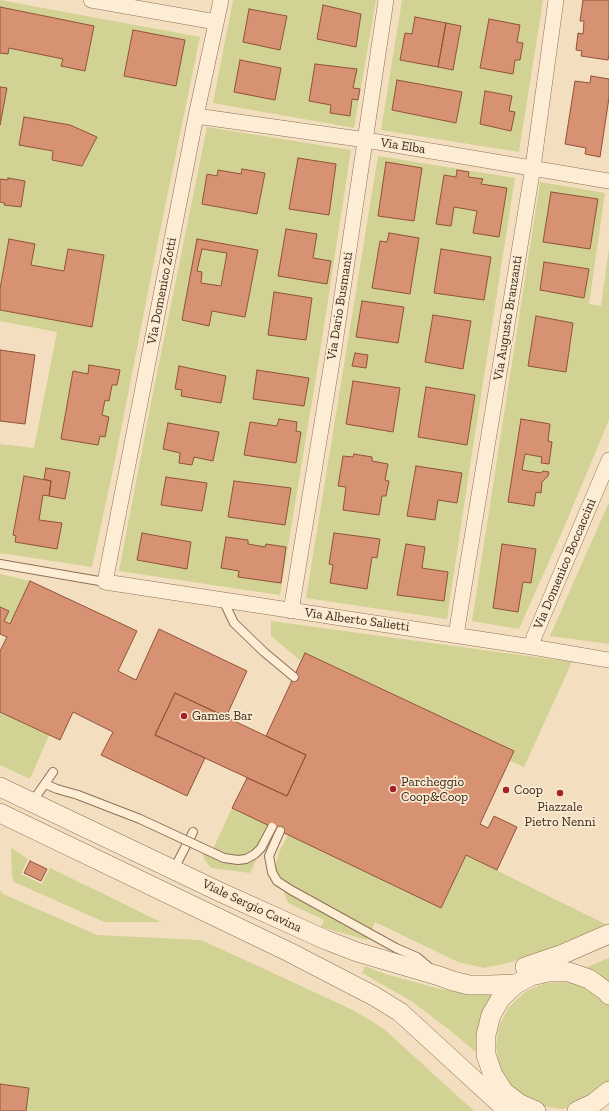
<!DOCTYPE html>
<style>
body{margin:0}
canvas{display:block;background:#f3dfc0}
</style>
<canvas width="609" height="1111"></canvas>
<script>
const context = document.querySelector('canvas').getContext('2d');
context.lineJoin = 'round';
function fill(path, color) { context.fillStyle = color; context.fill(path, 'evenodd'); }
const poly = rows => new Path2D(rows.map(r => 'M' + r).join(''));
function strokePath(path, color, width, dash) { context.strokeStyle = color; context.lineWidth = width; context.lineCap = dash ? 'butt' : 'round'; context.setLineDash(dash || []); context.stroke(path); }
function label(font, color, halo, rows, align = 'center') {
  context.font = font + ' "Zilla Slab",serif'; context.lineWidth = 3.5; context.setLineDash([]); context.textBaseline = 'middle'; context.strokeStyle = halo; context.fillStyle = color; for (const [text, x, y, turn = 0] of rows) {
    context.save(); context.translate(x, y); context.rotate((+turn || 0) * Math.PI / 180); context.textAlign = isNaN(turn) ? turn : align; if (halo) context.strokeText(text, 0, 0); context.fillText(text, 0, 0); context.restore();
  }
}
fill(poly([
 [0,0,200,37,159,236,115,460,92,567,0,553,0,444,34,448,57,332,0,321],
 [233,0,376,0,354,128,213,103],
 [402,0,543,0,519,152,381,130],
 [207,127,351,150,318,365,280,595,119,571,151,403],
 [378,156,515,178,470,466,447,619,306,598],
 [540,182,605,193,589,304,601,306,609,248,609,420,562,532,519,629,472,621],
 [609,502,609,644,550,636],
 [0,574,30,581,10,624,4,621,9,611,0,607],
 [271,621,454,646,572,662,524,767,510,761,514,751,305,653,301,661,271,636],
 [0,712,49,735,30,779,0,765],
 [232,808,272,827,250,873,211,868,204,859,202,846,212,851],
 [288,835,441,908,466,855,607,925,609,923,609,924,608,925,557,946,512,962,484,968,458,962,375,922,367,940,321,927,324,920,288,903,275,868,279,852],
 [11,848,28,859,21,874,42,884,50,868,161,922,104,922,14,882,12,877],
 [0,890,3,894,97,935,201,940,247,961,355,1011,384,1029,474,1111,0,1111],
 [609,958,609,983,583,969,606,959],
 [365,966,385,974,440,989,465,993,494,993,480,1022,476,1036,478,1054,452,1032,413,1002,362,973],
 [567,982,589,988,606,1001,609,1006,609,1084,580,1105,561,1109,541,1106,523,1097,509,1083,499,1066,496,1046,499,1026,509,1007,525,992,545,983]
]), '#d1d293');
const building = poly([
 [583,0,609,0,609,53,608,60,581,56,582,51,576,50,578,33,583,34,584,21,580,21,583,0],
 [323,5,361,14,356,47,317,39,323,5],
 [0,7,94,26,85,71,61,66,63,59,9,48,8,54,0,53,0,7],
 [249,9,287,16,280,50,243,42,249,9],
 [415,17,446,23,438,67,400,60,405,33,412,34,415,17],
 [489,19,520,25,517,42,523,43,520,60,515,60,513,74,480,68,489,19],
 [446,23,461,26,453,70,438,67,446,23],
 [133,30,185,40,176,86,124,76,133,30],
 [240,60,281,68,275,100,234,92,240,60],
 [315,64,357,69,353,88,360,89,358,100,352,99,350,116,330,113,331,105,309,101,315,64],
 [591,76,609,79,609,98,600,157,585,154,586,148,565,144,575,81,590,83,591,76],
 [397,80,462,92,456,123,392,110,397,80],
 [0,87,7,88,0,125,0,87],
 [485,91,512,96,509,111,515,112,511,131,480,124,485,91],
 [24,117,70,125,97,137,82,166,52,160,53,151,19,145,24,117],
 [298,158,336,164,329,215,289,209,298,158],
 [386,162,422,168,414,221,378,216,386,162],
 [242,169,265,173,257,214,202,204,207,174,217,176,218,170,241,174,242,169],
 [457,170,469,172,468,177,483,179,481,184,507,188,499,237,473,233,477,211,454,207,451,226,436,224,444,175,456,177,457,170],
 [8,178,25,181,21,207,4,205,5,203,0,202,0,179,8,180,8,178],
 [551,192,598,199,590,249,543,242,551,192],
 [286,229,317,234,313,258,331,261,327,284,278,276,286,229],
 [389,233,419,238,410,294,372,288,380,241,387,242,389,233],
 [9,239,35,244,31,265,64,271,68,249,104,255,92,327,0,310,0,289,9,239],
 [197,239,258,250,245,317,212,311,209,326,182,320,197,239],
 [202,249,227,253,221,286,201,283,202,272,197,271,202,249],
 [441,249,491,257,484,300,434,293,441,249],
 [544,262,589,269,584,298,540,290,544,262],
 [274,292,312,298,306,340,268,335,274,292],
 [362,301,404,307,398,343,356,337,362,301],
 [433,315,471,321,463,369,425,362,433,315],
 [536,316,573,323,566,372,528,366,536,316],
 [0,350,35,355,25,424,0,421,0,350],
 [355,353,368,355,366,368,352,366,355,353],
 [89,365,120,370,117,385,112,385,109,401,105,400,102,415,109,417,105,437,100,436,98,445,61,439,73,371,88,374,89,365],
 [179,366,226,376,221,403,181,396,182,390,175,389,179,366],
 [257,370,309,378,304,406,253,399,257,370],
 [353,381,400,388,393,432,346,424,353,381],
 [426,387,475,395,467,445,418,437,426,387],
 [279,419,297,422,296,431,301,432,296,463,244,455,250,422,277,426,279,419],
 [521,419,550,424,548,441,552,442,549,464,541,463,542,457,525,454,522,470,541,473,543,471,549,472,548,476,542,482,541,493,536,492,534,506,508,502,521,419],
 [168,423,219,432,213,461,194,457,192,465,179,463,180,453,163,449,168,423],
 [354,454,372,457,372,461,388,464,385,480,389,481,386,496,382,496,379,515,343,510,346,487,338,486,343,456,353,457,354,454],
 [416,466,462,473,457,503,438,500,435,520,407,516,416,466],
 [46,468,70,472,65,499,49,496,51,481,44,479,46,468],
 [24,476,51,481,49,496,43,495,39,520,62,523,57,549,15,542,16,536,13,535,24,476],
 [166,477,207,483,202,511,161,505,166,477],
 [234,481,291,488,285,525,228,517,234,481],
 [142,533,191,542,187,569,137,560,142,533],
 [334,533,380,539,377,558,372,557,367,589,330,583,333,565,329,564,334,533],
 [226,537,248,540,248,544,265,547,266,544,286,547,281,583,238,577,239,571,221,568,226,537],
 [406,544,425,547,422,568,448,572,444,601,397,595,406,544],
 [502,544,536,549,531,583,523,582,518,612,493,608,502,544],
 [30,581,137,631,118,671,136,680,159,629,247,671,226,717,175,693,155,735,205,758,187,796,101,755,113,732,73,712,60,740,0,712,0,651,7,637,0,634,0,607,9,611,4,621,10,624,30,581],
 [305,653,514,751,480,824,488,828,494,816,517,827,497,870,466,855,441,908,232,808,247,778,287,796,306,755,266,736,305,653],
 [175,693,306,755,287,796,155,735,175,693],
 [30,861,47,869,41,881,24,873,30,861],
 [0,1084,29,1088,26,1111,0,1111,0,1084]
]);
fill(building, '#d69272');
strokePath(building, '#915339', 1);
const service = poly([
 [0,564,105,582],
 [223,600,234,623,264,652,294,677],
 [45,784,57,789,78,795],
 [28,800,37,795,53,772],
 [280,831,269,856,272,872,277,881,291,890,396,948,417,957,430,968],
 [174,869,193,832]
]);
const minor = poly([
 [91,0,216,22],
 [221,0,196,116,105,582,532,647,609,660],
 [196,116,366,140,609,181],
 [291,611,333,356,386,0],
 [456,635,533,167,556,0],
 [532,647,534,637,609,460]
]);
const tertiary = poly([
 [0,787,220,892,326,940,357,952,439,976,453,981,469,985,490,985,516,984],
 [0,813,289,952,374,996,400,1012,508,1111],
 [525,967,563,954,609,934],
 [536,1111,520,1104,504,1092,493,1075,486,1055,486,1035,491,1015,501,998,516,984,531,976,548,972,569,972,589,979,607,992,609,995],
 [577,1111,594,1103,609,1091]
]);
strokePath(service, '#8f6f56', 10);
strokePath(minor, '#8f6f56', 16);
strokePath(tertiary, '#8f6f56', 20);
strokePath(service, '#fdedd5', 8);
strokePath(minor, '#fdedd5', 15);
strokePath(tertiary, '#fdedd5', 19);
const serviceBridge = poly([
 [78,795,140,819,224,858,238,860,246,859,255,854,261,848,272,827]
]);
strokePath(serviceBridge, '#8f6f56', 10, []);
strokePath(serviceBridge, '#fdedd5', 8);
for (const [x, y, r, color] of [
 [184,716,4,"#a51f2c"],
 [393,789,4,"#a51f2c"],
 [506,790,4,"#a51f2c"],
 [560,793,4,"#a51f2c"]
]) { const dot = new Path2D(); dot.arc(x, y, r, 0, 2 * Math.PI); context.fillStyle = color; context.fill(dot); strokePath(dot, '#f9ead1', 1.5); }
label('13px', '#3c291c', '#f9ead1', [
 ["Via Elba",403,146,9],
 ["Via Domenico Zotti",162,291,-79],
 ["Via Dario Busmanti",340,306,-81],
 ["Via Augusto Branzanti",508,318,-81],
 ["Via Domenico Boccaccini",565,564,-67],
 ["Via Alberto Salietti",357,620,8],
 ["Viale Sergio Cavina",252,906,25]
]);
label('13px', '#3c291c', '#f9ead1', [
 ["Games Bar",192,716],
 ["Parcheggio",401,782],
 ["Coop&Coop",401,797],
 ["Coop",514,790],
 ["Piazzale",560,807,"center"],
 ["Pietro Nenni",560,822,"center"]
], 'left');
</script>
